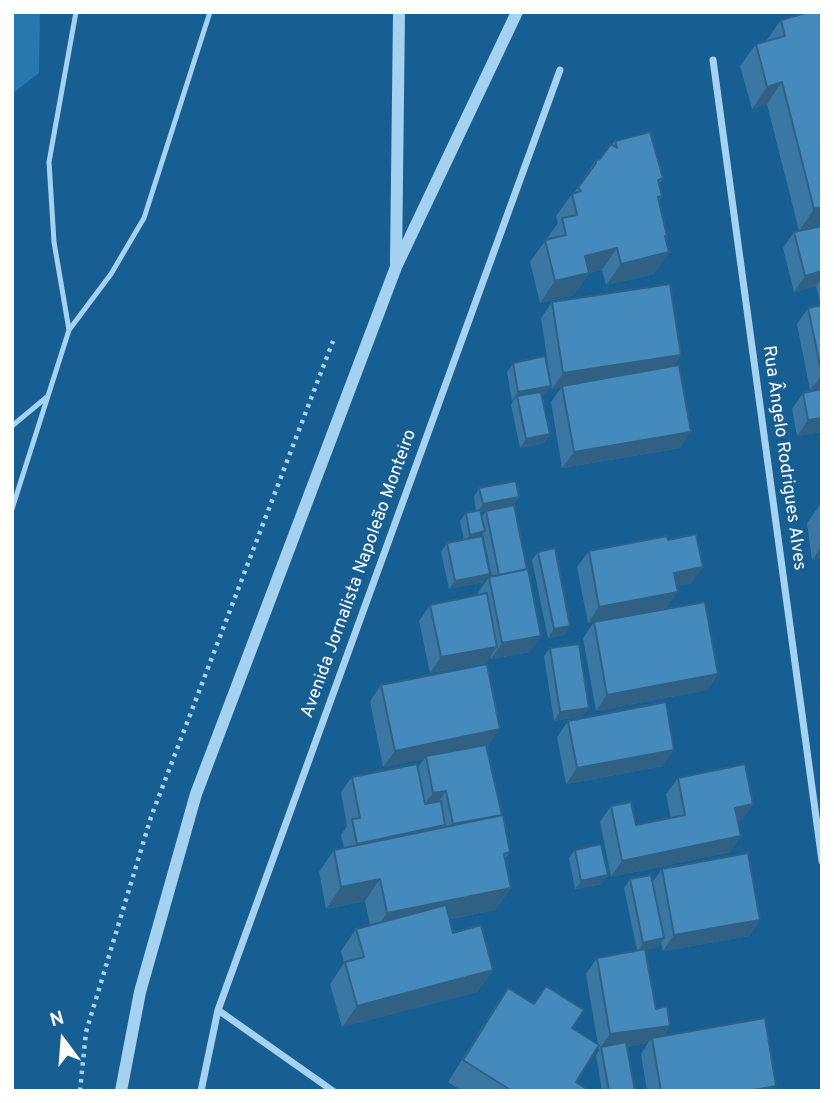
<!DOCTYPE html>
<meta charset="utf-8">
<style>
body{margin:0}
#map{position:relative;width:834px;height:1103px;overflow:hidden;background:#175e92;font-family:Overpass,sans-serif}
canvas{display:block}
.frame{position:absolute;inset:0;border:14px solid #fff;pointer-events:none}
.north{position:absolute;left:28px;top:1005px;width:70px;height:70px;-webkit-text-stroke:5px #175e92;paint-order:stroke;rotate:344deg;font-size:19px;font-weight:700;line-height:28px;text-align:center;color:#fff}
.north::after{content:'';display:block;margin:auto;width:24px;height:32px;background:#fff;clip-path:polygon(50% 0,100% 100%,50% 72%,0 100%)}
</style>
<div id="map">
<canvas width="834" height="1103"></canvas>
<div class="frame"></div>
<div class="north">N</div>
</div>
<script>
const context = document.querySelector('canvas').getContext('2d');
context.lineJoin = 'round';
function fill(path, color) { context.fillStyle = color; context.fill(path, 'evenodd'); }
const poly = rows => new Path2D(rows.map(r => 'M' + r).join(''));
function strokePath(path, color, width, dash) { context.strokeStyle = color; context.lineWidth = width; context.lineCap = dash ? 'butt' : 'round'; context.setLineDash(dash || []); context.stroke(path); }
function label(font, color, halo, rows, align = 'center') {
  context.font = font + ' Overpass,sans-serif'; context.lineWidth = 6; context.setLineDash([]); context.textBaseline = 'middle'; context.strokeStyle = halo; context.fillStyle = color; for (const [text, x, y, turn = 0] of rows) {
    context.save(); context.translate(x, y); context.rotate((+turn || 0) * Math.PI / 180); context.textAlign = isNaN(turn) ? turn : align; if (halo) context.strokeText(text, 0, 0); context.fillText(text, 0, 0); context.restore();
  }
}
fill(poly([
 [12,12,40,12,39,73,12,94]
]), '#2678af');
strokePath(poly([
 [80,1091,86,1032,151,817,333,341]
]), '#a5d2f0', 4.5, [3.5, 5]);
strokePath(poly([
 [69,330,54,242,49,162,76,12],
 [12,426,48,396],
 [12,509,69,330,111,274,144,218,210,12]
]), '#a5d2f0', 5);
strokePath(poly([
 [713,60,822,861],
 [218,1010,333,1091],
 [201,1091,218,1010,560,70]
]), '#a5d2f0', 7);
strokePath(poly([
 [396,263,399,12],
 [121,1091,140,992,196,794,396,267,517,12]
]), '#a5d2f0', 12);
fill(poly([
 [822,16,822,225,799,231,767,104,752,109,740,66,756,44,766,41,781,20],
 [615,141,663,178,659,184,662,196,659,201,666,238,654,274,606,285,602,270,589,273,574,295,540,303,530,262,558,223,556,216,572,194,574,193,596,160,600,159],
 [822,226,822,388,810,390,797,324,808,308,821,305,816,286,794,292,783,248,794,232],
 [552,302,681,355,673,366,680,448,562,468,551,402,561,388,552,389,551,386,545,394,542,395,550,434,544,443,520,448,511,405,514,400,512,401,507,372,513,363,551,384,541,318],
 [822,389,822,432,797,436,792,409,803,393],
 [479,488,519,497,513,505,480,512,482,517,486,511,530,652,491,659,490,656,486,663,430,673,419,621,430,605,478,595,478,593,489,577,492,577,483,534,481,536,484,582,449,589,441,552,447,543,464,540,460,521,466,513,476,511,474,497],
 [822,502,822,558,812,560,807,523],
 [668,540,692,583,677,586,666,608,588,623,577,567,589,551],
 [538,552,570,626,564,635,548,638,532,560],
 [594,622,718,674,707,690,596,711,583,638],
 [550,648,583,716,554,721,544,656],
 [381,685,489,745,487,746,510,852,505,859,511,888,495,910,450,919,453,933,493,970,477,992,342,1027,330,984,344,963,341,951,356,929,370,925,365,901,326,909,319,872,334,850,344,848,341,835,347,826,341,792,352,777,418,767,424,759,383,767,370,701],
 [568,721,663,766,566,784,557,737],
 [678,778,753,804,742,820,737,821,741,836,730,852,611,877,600,822,611,806,636,825,671,818,666,794],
 [575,850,602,884,575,889,569,858],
 [662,869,760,920,749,936,663,951,661,942,658,947,645,949,656,1009,670,1026,663,1036,773,1091,647,1091,641,1054,648,1043,627,1046,635,1091,602,1091,596,1055,599,1050,598,1046,576,1082,587,1091,462,1091,448,1082,493,1010,508,988,533,1004,546,986,572,1028,598,1045,586,974,597,958,637,950,624,888,630,879,652,883]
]), '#3a77a2');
fill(poly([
 [782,82,767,104,752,109,767,87],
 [822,207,822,225,799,231,814,209],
 [665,236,667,236,653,256,669,252,654,274,606,285,621,264],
 [617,248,602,270,589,273,574,295,540,303,555,281,585,256],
 [822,271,822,278,816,286,794,292,805,276],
 [681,355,670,371,562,386,561,388,552,389,563,373],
 [822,375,822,388,810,390],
 [551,386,545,394,518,400,517,396,514,400,512,401,518,392],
 [822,418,822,432,797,436,808,420],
 [691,432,680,448,562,468,574,452],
 [550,434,544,443,520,448,526,439],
 [519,497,513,505,477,513,483,504],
 [485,531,479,540,464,543,470,535],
 [822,546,822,558,812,560],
 [703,567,692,583,663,589,674,573],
 [490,574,484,582,449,589,455,581],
 [678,592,666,608,588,623,599,607],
 [570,626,564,635,548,638,554,629],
 [541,636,530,652,491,659,502,643],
 [497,647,486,663,430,673,441,657],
 [718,674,707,690,596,711,607,695],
 [589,708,583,716,554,721,560,712],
 [500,729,489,745,426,758,426,756,424,759,383,767,395,751],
 [674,750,663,766,566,784,577,768],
 [446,791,435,807,421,809,433,793],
 [753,804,742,820,723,824,735,808],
 [445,825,434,841,346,860,357,844],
 [741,836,730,852,611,877,622,861],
 [608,875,602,884,575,889,581,881],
 [380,879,365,901,326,909,341,887],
 [511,888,495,910,372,934,387,913],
 [760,920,749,936,663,951,674,935],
 [664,938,658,947,638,951,643,943],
 [493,970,477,992,342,1027,357,1006],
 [670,1026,659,1042,652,1038,648,1043,602,1049,601,1047,599,1050,610,1034],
 [776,1086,773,1091,748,1091]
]), '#306184');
const building = poly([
 [809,12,820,12,821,17,822,16,822,207,814,209,782,82,767,87,756,44,785,36,781,20,809,12],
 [650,132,663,178,658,180,662,196,658,197,667,236,665,236,669,252,621,264,617,248,585,256,589,273,555,281,545,240,566,235,562,218,577,215,572,194,581,191,578,188,596,163,596,160,600,159,611,144,617,148,615,141,650,132],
 [822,226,822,271,805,276,794,232,822,226],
 [670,284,681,355,563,373,552,302,670,284],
 [822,305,822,375,808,308,822,305],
 [545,356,551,386,518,392,513,363,545,356],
 [679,365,691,432,574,452,562,386,679,365],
 [822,389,822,418,808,420,803,393,822,389],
 [541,392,550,434,526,439,517,396,541,392],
 [516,481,519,497,483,504,479,488,516,481],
 [514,505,527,569,499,575,486,511,514,505],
 [480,510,485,531,470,535,466,513,480,510],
 [696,534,703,567,674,573,678,592,599,607,589,551,667,536,668,540,696,534],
 [482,536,490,574,455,581,447,543,482,536],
 [555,548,570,626,554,629,538,552,555,548],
 [528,569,541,636,502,643,489,577,528,569],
 [487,593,497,647,441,657,430,605,487,593],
 [705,602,718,674,607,695,594,622,705,602],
 [579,644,589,708,560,712,550,648,579,644],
 [487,664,500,729,395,751,381,685,487,664],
 [666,702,674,750,577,768,568,721,666,702],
 [486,745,502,815,453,824,446,791,433,793,426,756,486,745],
 [417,764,425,804,441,801,445,825,357,844,352,819,360,818,352,777,417,764],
 [745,764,753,804,735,808,741,836,622,861,611,806,631,802,636,825,685,815,678,778,745,764],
 [503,815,510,852,504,854,511,888,387,913,380,879,341,887,334,850,503,815],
 [601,844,608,875,581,881,575,850,601,844],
 [748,853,760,920,674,935,662,869,748,853],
 [651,875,664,938,643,943,630,879,651,875],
 [446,905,453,933,481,925,493,970,357,1006,345,962,364,957,356,929,446,905],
 [645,949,656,1009,667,1006,670,1026,610,1034,597,958,645,949],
 [546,986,584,1010,572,1028,599,1045,576,1082,588,1090,587,1091,512,1091,463,1060,508,988,534,1004,546,986],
 [765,1018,776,1086,748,1091,661,1091,652,1038,765,1018],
 [626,1042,635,1091,609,1091,601,1047,626,1042]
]);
fill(building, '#448abc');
strokePath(building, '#306184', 2);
label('18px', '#fff', '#175e92', [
 ["Rua Ângelo Rodrigues Alves",783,458,82],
 ["Avenida Jornalista Napoleão Monteiro",360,574,-70]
]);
</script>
